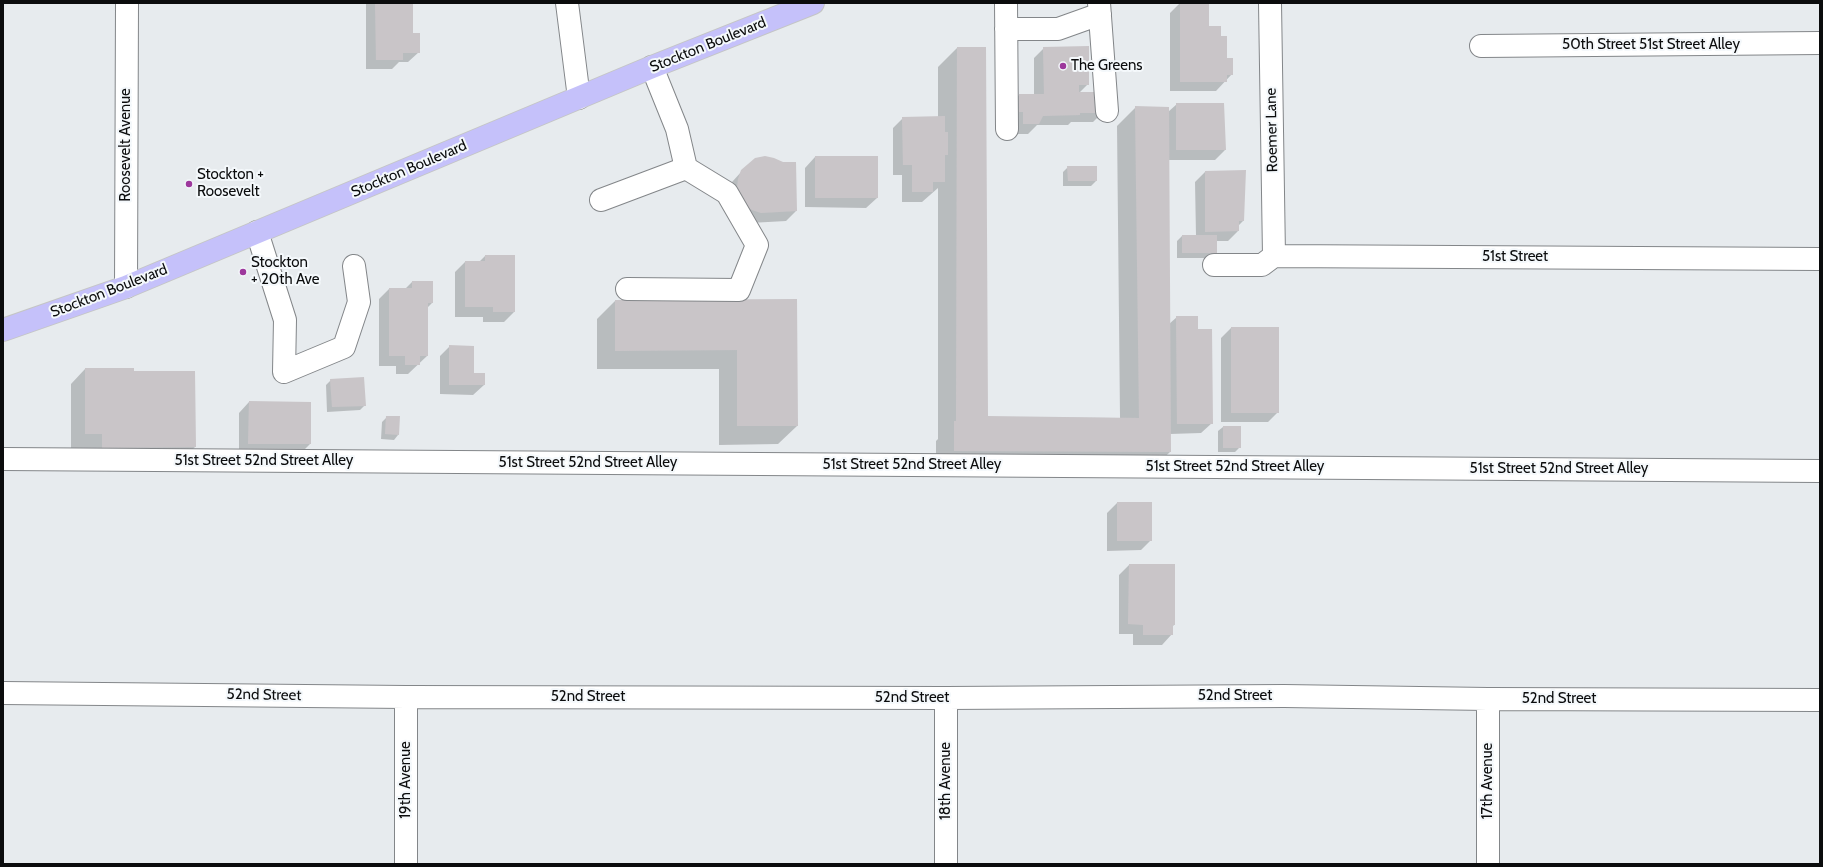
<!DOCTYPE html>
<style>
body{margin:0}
#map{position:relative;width:1823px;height:867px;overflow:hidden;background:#e7ebee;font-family:Cabin,sans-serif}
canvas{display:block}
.frame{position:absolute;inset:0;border:4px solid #0b0c0d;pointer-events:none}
</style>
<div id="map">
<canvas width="1823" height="867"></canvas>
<div class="frame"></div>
</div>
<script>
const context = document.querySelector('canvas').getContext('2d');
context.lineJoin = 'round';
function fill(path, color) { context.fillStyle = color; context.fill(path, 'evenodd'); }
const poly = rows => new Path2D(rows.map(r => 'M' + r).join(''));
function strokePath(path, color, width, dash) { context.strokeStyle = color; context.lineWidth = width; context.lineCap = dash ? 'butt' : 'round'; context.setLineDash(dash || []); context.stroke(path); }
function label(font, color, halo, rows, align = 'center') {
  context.font = font + ' Cabin,sans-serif'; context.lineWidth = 4; context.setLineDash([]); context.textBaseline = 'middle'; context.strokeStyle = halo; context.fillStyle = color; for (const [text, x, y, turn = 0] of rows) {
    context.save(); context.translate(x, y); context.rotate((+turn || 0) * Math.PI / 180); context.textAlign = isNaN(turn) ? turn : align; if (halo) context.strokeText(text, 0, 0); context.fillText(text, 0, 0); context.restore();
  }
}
fill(poly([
 [366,3,412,3,412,34,419,52,408,62,399,62,392,69,366,69],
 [1180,3,1220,37,1232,74,1216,91,1170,91,1170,13],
 [957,48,987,417,1120,418,1117,126,1136,107,1168,112,1177,104,1225,150,1215,160,1168,160,1169,324,1177,317,1197,330,1212,423,1201,433,1170,434,1170,452,1151,470,936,469,936,441,938,439,938,188,922,202,902,202,902,175,893,175,893,128,903,118,938,117,938,67],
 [1044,48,1088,84,1079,93,1103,112,1093,122,1071,122,1068,125,1037,125,1028,134,1013,134,1009,105,1019,95,1034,95,1034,58],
 [815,157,877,157,877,198,866,208,805,207,805,168],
 [795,163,796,211,786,221,750,223,728,190,732,182,742,171],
 [1068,167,1096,181,1091,186,1063,186,1063,172],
 [1205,172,1243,221,1238,226,1238,231,1228,241,1216,241,1216,253,1211,258,1177,258,1177,241,1182,236,1196,236,1195,182],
 [485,256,514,256,514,312,504,322,483,322,483,317,455,317,455,272,465,262,479,262],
 [412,282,432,282,432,303,427,308,427,356,408,374,396,374,396,366,379,366,379,299,389,289,405,289],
 [796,300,797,426,778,444,719,445,719,369,597,369,597,319,615,301],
 [1231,328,1278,412,1268,422,1221,422,1221,338],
 [450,346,484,385,473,395,440,394,440,356],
 [85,369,195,447,180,462,71,449,71,384],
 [331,380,365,405,360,410,327,412,326,385],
 [249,402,310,444,300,454,239,453,239,413],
 [387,417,398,435,394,440,381,439,382,422],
 [1223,427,1240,447,1235,452,1218,452,1218,431],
 [1117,503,1151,540,1141,550,1107,551,1107,513],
 [1129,565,1174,625,1172,627,1172,634,1162,645,1133,645,1133,634,1119,634,1119,575]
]), '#0003');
fill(poly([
 [375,3,413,3,413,33,420,33,420,53,403,53,403,60,376,60],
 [1180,3,1209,3,1209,26,1221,26,1221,36,1227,36,1227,58,1233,58,1233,75,1227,75,1227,82,1180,82],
 [1089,46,1089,85,1079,85,1079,92,1103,92,1104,113,1080,113,1080,115,1043,116,1039,124,1023,124,1023,112,1019,112,1019,94,1044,94,1043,47],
 [957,47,986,47,988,416,1139,418,1135,106,1169,107,1171,452,954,451,954,421,956,421],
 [1176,103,1224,103,1226,150,1176,150],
 [945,116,945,132,948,132,948,155,945,155,945,182,933,182,933,192,912,192,912,165,903,165,902,117],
 [765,156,774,158,783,162,796,162,797,211,761,213,752,210,745,205,740,197,737,188,738,179,741,170,755,158],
 [815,156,878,156,878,198,815,198],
 [1067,166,1097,166,1097,181,1068,181],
 [1246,170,1244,221,1239,221,1239,231,1205,232,1205,171],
 [1182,235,1217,235,1217,253,1182,253],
 [485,255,515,255,515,312,493,312,493,307,465,307,465,261,485,261],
 [412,281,433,281,433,303,428,303,428,356,420,356,420,365,405,365,405,356,389,356,389,288,412,288],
 [797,299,798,426,737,426,737,350,615,351,615,300],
 [1176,316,1198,316,1198,329,1212,329,1213,424,1177,424],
 [1231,327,1279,327,1279,413,1231,413],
 [449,345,474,346,474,373,485,373,485,385,449,385],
 [85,368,134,368,134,371,195,371,196,447,102,448,102,434,85,434],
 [364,377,366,406,332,407,330,379],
 [249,401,311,402,311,444,248,444],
 [386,416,400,416,399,435,385,434],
 [1223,426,1241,426,1241,448,1223,448],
 [1117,502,1152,502,1152,541,1117,541],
 [1129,564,1175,564,1175,625,1173,625,1173,635,1143,635,1143,625,1128,624]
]), '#c9c5c8');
const minor = poly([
 [567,3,579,98],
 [1006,3,1007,129],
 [1099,3,1107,111],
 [1270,3,1274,256],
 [1006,29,1058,29,1100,14],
 [1481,46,1820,43],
 [601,200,686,168],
 [257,232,285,320,284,372,344,347,359,302,354,266],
 [1214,265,1262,265,1274,256,1820,259],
 [126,287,127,3],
 [627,289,739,290,757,245,727,193,686,168,677,129,652,67],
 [3,459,1820,471],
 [3,693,406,697,946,698,1284,696,1488,699,1820,700],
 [946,698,946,864],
 [1488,699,1488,864],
 [406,864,406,697]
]);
const major = poly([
 [3,330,126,287,652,67,813,3]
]);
strokePath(minor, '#838689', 24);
strokePath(major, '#c4c5c5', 24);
strokePath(minor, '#fff', 22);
strokePath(major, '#c5c1fa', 22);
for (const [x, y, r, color] of [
 [1063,66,4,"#9d379c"],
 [189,184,4,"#9d379c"],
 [243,272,4,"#9d379c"]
]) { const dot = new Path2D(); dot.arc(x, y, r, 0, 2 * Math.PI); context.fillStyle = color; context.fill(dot); strokePath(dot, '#f4f8fb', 1.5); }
label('15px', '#0b0c0d', '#f4f8fb', [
 ["Stockton Boulevard",708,45,-22],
 ["50th Street 51st Street Alley",1651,45],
 ["Roemer Lane",1272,130,-91],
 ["Roosevelt Avenue",126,145,-90],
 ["Stockton Boulevard",409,169,-23],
 ["51st Street",1515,257],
 ["Stockton Boulevard",109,291,-21],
 ["51st Street 52nd Street Alley",264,461],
 ["51st Street 52nd Street Alley",588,463],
 ["51st Street 52nd Street Alley",912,465],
 ["51st Street 52nd Street Alley",1235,467],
 ["51st Street 52nd Street Alley",1559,469],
 ["52nd Street",264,695,1],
 ["52nd Street",1235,696],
 ["52nd Street",588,697],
 ["52nd Street",912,698],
 ["52nd Street",1559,699],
 ["19th Avenue",406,780,-90],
 ["18th Avenue",946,781,-90],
 ["17th Avenue",1488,781,-90]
]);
label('15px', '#0b0c0d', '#f4f8fb', [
 ["The Greens",1071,66],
 ["Stockton +",197,175],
 ["Roosevelt",197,192],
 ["Stockton",251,263],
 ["+ 20th Ave",251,280]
], 'left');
</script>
